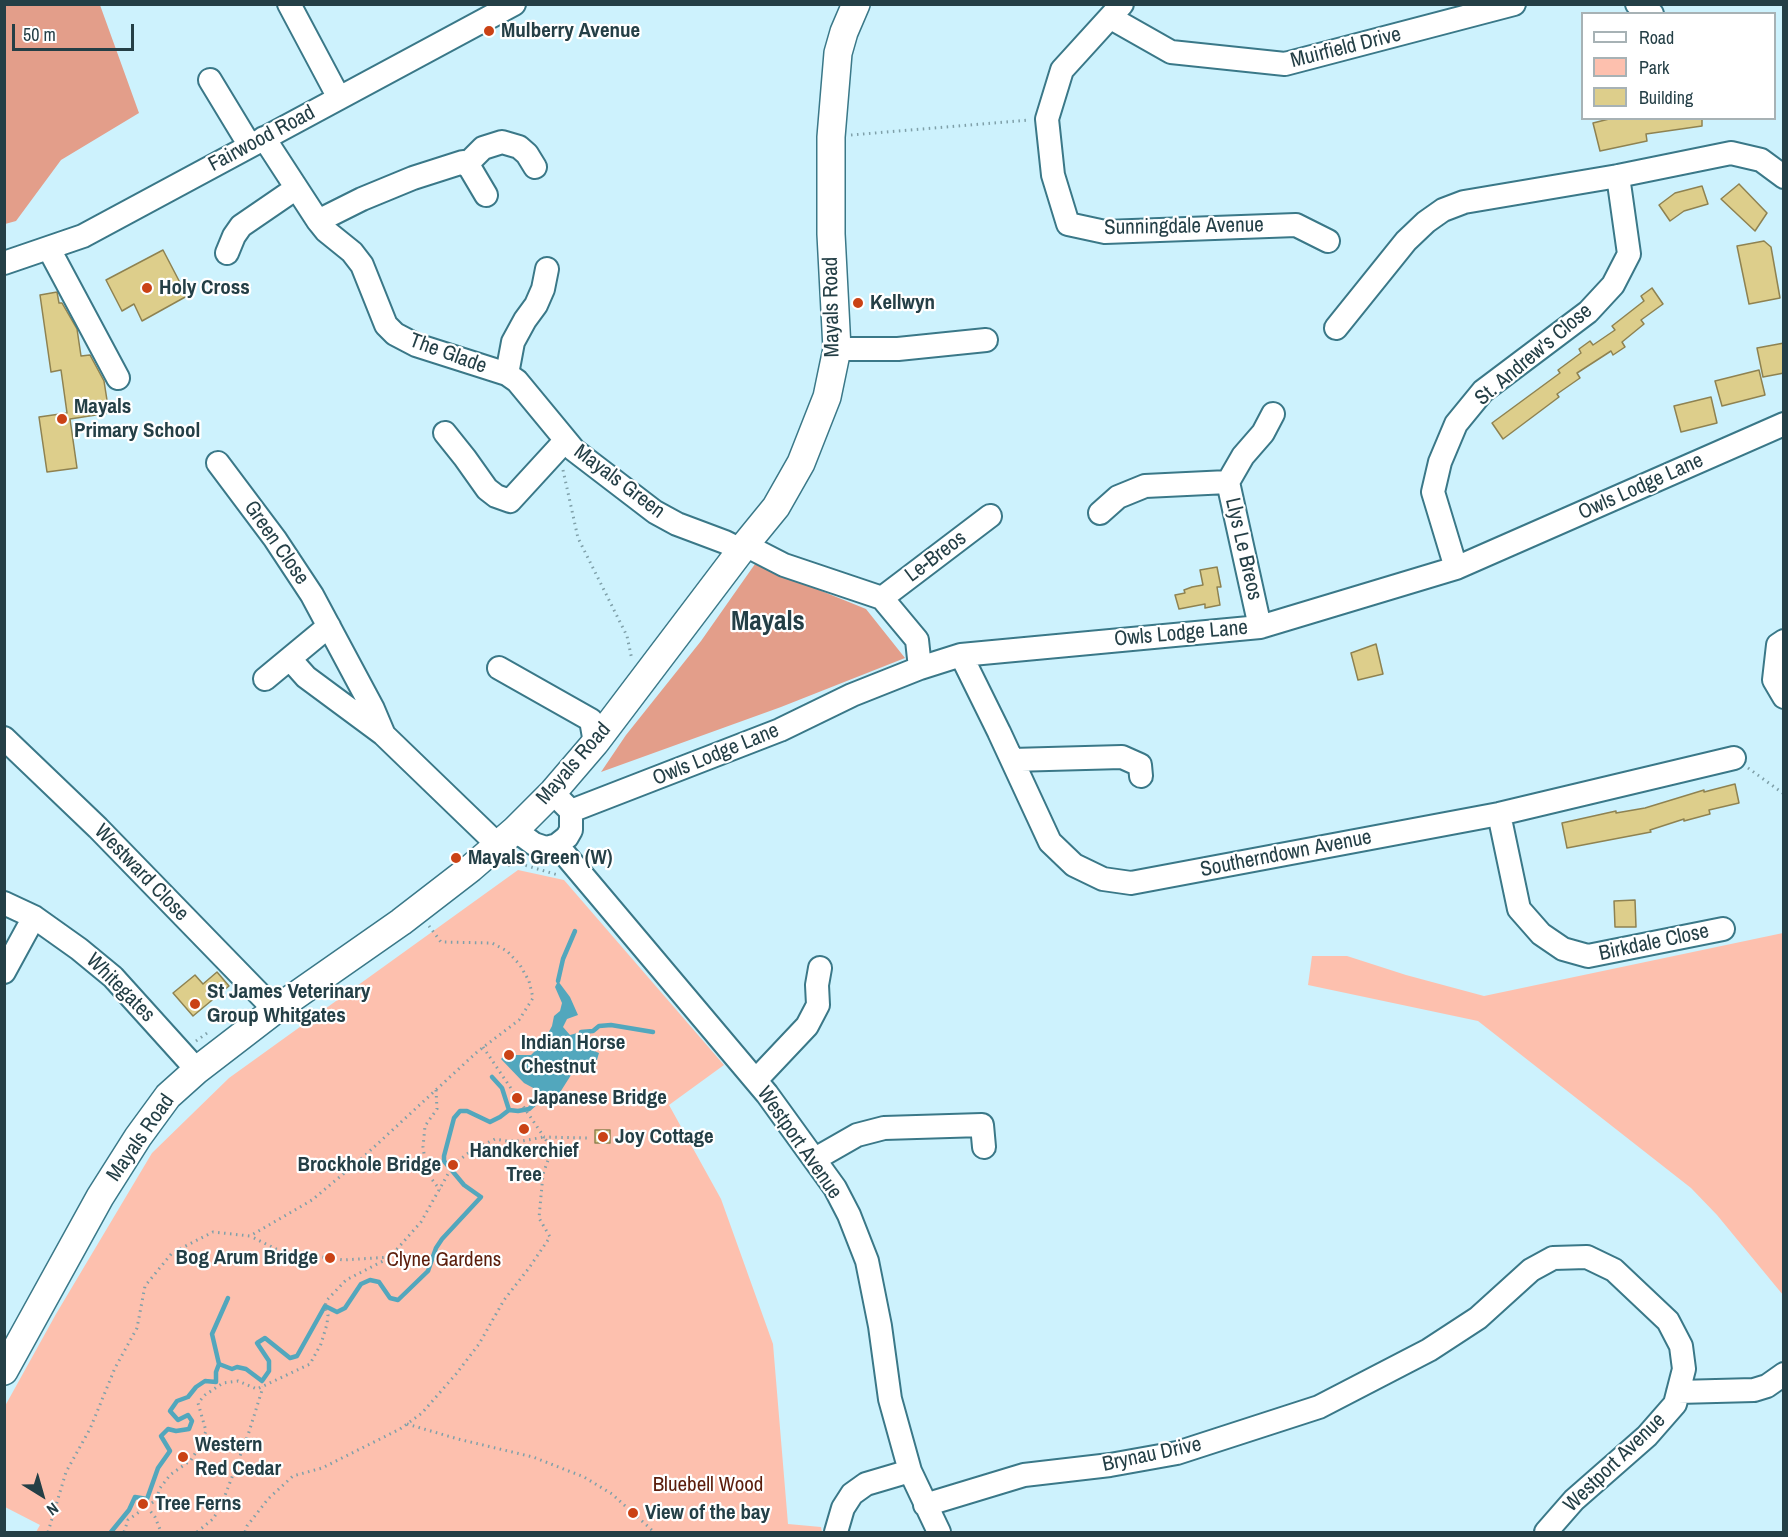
<!DOCTYPE html>
<style>
body{margin:0}
#map{position:relative;width:1788px;height:1537px;overflow:hidden;background:#cdf2fd;font-family:"Archivo Narrow",sans-serif}
canvas{display:block}
.frame{position:absolute;inset:0;border:6px solid #243f46;pointer-events:none}
.legend{position:absolute;left:1581px;top:12px;width:195px;height:108px;box-sizing:border-box;background:#fff;border:2px solid #a7b2b5;margin:0;padding:8px 10px;list-style:none;font-size:18px;color:#243f46}
.legend li{display:flex;align-items:center;gap:12px;height:30px}
.legend b{width:30px;border:2px solid #a7b2b5}
.north{position:absolute;left:12px;top:1465px;width:60px;height:60px;-webkit-text-stroke:4px #fff;paint-order:stroke;rotate:143deg;font-size:16px;font-weight:700;line-height:24px;text-align:center;color:#243f46}
.north::after{content:'';display:block;margin:auto;width:21px;height:27px;background:#243f46;clip-path:polygon(50% 0,100% 100%,50% 72%,0 100%)}
.scale{position:absolute;left:12px;top:24px;width:122px;height:27px;box-sizing:border-box;border:3px solid #243f46;border-top:0;padding-left:8px;font-size:18px;line-height:21px;white-space:nowrap;color:#243f46;-webkit-text-stroke:4px #fff;paint-order:stroke}
</style>
<div id="map">
<canvas width="1788" height="1537"></canvas>
<div class="frame"></div>
<ul class="legend">
<li><b style="height:8px;background:#fff"></b>Road</li>
<li><b style="height:16px;background:#fdc0ae"></b>Park</li>
<li><b style="height:16px;background:#ddce8b"></b>Building</li>
</ul>
<div class="north">N</div>
<div class="scale">50 m</div>
</div>
<script>
const context = document.querySelector('canvas').getContext('2d');
context.lineJoin = 'round';
function fill(path, color) { context.fillStyle = color; context.fill(path, 'evenodd'); }
const poly = rows => new Path2D(rows.map(r => 'M' + r).join(''));
function strokePath(path, color, width, dash) { context.strokeStyle = color; context.lineWidth = width; context.lineCap = dash ? 'butt' : 'round'; context.setLineDash(dash || []); context.stroke(path); }
function label(font, color, halo, rows, align = 'center') {
  context.font = font + ' "Archivo Narrow",sans-serif'; context.lineWidth = 4.5; context.setLineDash([]); context.textBaseline = 'middle'; context.strokeStyle = halo; context.fillStyle = color; for (const [text, x, y, turn = 0] of rows) {
    context.save(); context.translate(x, y); context.rotate((+turn || 0) * Math.PI / 180); context.textAlign = isNaN(turn) ? turn : align; if (halo) context.strokeText(text, 0, 0); context.fillText(text, 0, 0); context.restore();
  }
}
fill(poly([
 [518,870,564,880,724,1065,669,1105,721,1199,773,1344,788,1524,821,1527,822,1532,36,1532,40,1525,5,1507,5,1406,56,1314,152,1153,229,1078],
 [1783,933,1783,1295,1717,1215,1691,1188,1478,1021,1308,985,1312,956,1347,956,1406,975,1484,996]
]), '#fdc0ae');
fill(poly([
 [5,4,100,5,139,113,61,160,16,221,5,224],
 [755,564,866,609,905,658,781,707,601,772,626,735,701,641]
]), '#e39e8a');
fill(poly([
 [558,981,570,997,578,1015,567,1019,563,1027,570,1035,581,1032,590,1042,592,1050,599,1053,596,1063,585,1061,578,1064,559,1094,552,1099,544,1100,537,1090,524,1083,501,1059,505,1055,531,1055,543,1043,552,1026,554,1016,560,1011,562,1003,555,987]
]), '#52a7bd');
strokePath(poly([
 [558,981,563,959,575,931],
 [581,1032,593,1031,599,1026,611,1025,653,1032],
 [492,1077,502,1088,509,1110,518,1111,529,1109,542,1097],
 [228,1298,212,1334,219,1364,232,1369,237,1367,246,1369,262,1381,269,1371,269,1361,257,1343,265,1338,290,1358,297,1356,325,1306,337,1312,345,1308,361,1284,370,1280,379,1282,390,1298,398,1300,428,1271,436,1248,442,1239,481,1197,464,1185,444,1161,444,1156,454,1118,460,1111,467,1111,490,1122,500,1117,509,1110],
 [111,1532,129,1510,135,1497,147,1499,158,1468,170,1451,161,1436,168,1429,176,1431,189,1429,192,1421,188,1415,178,1420,170,1411,177,1401,188,1397,196,1387,205,1381,216,1382,216,1372,219,1364]
]), '#52a7bd', 4.5);
const building = poly([
 [1613,118,1702,118,1702,126,1646,134,1647,141,1600,151,1593,123,1613,118],
 [1739,184,1767,213,1755,231,1721,199,1739,184],
 [1702,186,1708,204,1684,211,1670,221,1659,205,1675,193,1702,186],
 [1764,241,1771,247,1780,298,1749,304,1737,246,1764,241],
 [163,250,187,296,142,321,134,304,122,311,106,280,163,250],
 [1652,288,1663,304,1641,320,1644,324,1622,342,1625,347,1613,355,1611,351,1577,373,1580,378,1557,394,1559,397,1503,439,1492,423,1560,373,1558,370,1581,353,1579,349,1590,341,1593,345,1615,330,1612,326,1644,301,1641,296,1652,288],
 [57,292,59,303,62,303,77,329,81,356,90,355,104,381,109,413,70,419,77,468,47,472,39,417,67,413,61,370,51,372,40,295,57,292],
 [1784,343,1784,373,1763,377,1757,348,1784,343],
 [1759,370,1765,395,1722,406,1715,381,1759,370],
 [1711,397,1717,423,1681,432,1674,406,1711,397],
 [1217,567,1221,587,1217,587,1220,605,1205,608,1205,604,1179,609,1175,595,1185,593,1184,590,1192,587,1203,585,1200,570,1217,567],
 [1376,644,1383,674,1358,680,1351,653,1376,644],
 [1735,784,1739,803,1709,810,1710,814,1684,821,1684,819,1650,830,1651,832,1567,848,1562,823,1616,811,1616,813,1645,808,1704,790,1704,792,1735,784],
 [1635,900,1636,927,1615,927,1614,901,1635,900],
 [217,972,229,986,193,1016,173,993,195,975,203,984,217,972],
 [595,1130,610,1130,610,1143,595,1143,595,1130]
]);
fill(building, '#ddce8b');
strokePath(building, '#8e8251', 1.5);
const minor = poly([
 [289,4,339,98],
 [1122,4,1062,70,1047,119,1053,175,1068,224,1105,232,1296,225,1328,241],
 [1637,4,1652,14],
 [1111,18,1171,52,1285,64,1514,4],
 [210,80,250,146],
 [264,138,318,221,326,231,352,252,362,265,386,325,395,334,416,345,507,374,517,381,574,450,655,512,677,524,725,542,741,550],
 [466,165,483,148,502,142,519,147,527,154,535,167],
 [318,221,362,199,413,178,463,162,470,168,486,195],
 [49,249,118,378],
 [227,253,234,236,241,226,295,189],
 [4,263,83,236,514,4],
 [1336,328,1406,241,1426,222,1443,210,1464,202,1618,176,1731,153,1761,160,1784,177],
 [837,349,898,349,986,340],
 [507,374,513,342,525,320,536,305,543,289,547,269],
 [445,433,465,458,487,489,496,496,510,501,565,441],
 [218,463,275,539,312,595,373,709,384,735,498,845],
 [1100,513,1118,497,1145,486,1228,482],
 [745,545,784,565,882,598,917,640,920,668],
 [1456,568,1433,492,1440,462,1456,424,1483,391,1588,312,1613,285,1629,254,1618,176],
 [882,598,990,516],
 [1260,627,1228,482,1243,456,1263,433,1273,414],
 [1784,641,1778,645,1774,680,1784,697],
 [961,655,999,732,1050,842,1074,865,1103,879,1131,883,1499,814,1734,758],
 [290,659,306,677,383,734],
 [499,668,591,720,595,743],
 [265,679,329,626],
 [4,738,98,828,275,1010],
 [1012,760,1122,757,1140,765,1141,776],
 [571,811,780,730,852,695,920,668,961,655,1260,627,1456,568,1784,424],
 [1499,814,1519,909,1541,934,1563,949,1588,956,1723,929],
 [515,830,534,844,546,848,557,845,567,837,571,830,571,811,562,802],
 [557,845,767,1094,835,1188,849,1215,867,1261,880,1326,890,1399,910,1471,939,1532],
 [4,903,34,917,79,949,113,977,197,1070],
 [4,972,34,917],
 [756,1080,807,1026,818,1005,817,985,820,968],
 [815,1159,857,1135,884,1128,982,1125,984,1147],
 [1678,1392,1754,1390,1767,1386,1784,1374],
 [925,1505,1024,1475,1110,1465,1177,1453,1319,1407,1429,1350,1478,1318,1531,1270,1553,1258,1587,1257,1614,1270,1668,1321,1681,1346,1684,1369,1675,1404,1647,1436,1574,1500,1546,1532],
 [836,1532,843,1508,852,1494,866,1484,910,1471]
]);
const major = poly([
 [4,1371,100,1197,138,1137,168,1096,197,1070,275,1010,401,922,471,868,515,830,553,792,595,743,745,545,776,507,801,463,827,397,837,349,831,234,831,137,838,53,844,32,856,4]
]);
strokePath(minor, '#3a7888', 26);
strokePath(major, '#3a7888', 30);
strokePath(poly([
 [851,135,1030,120],
 [563,470,578,538,627,636,632,660],
 [1748,768,1784,794],
 [514,862,558,875],
 [508,866,519,857],
 [196,1041,210,1031],
 [483,1047,544,1137,588,1138],
 [436,1090,437,1109,425,1126,423,1147,427,1173,440,1190],
 [407,1424,458,1439,533,1457,584,1477,612,1494,654,1532],
 [147,1507,155,1517,161,1532],
 [48,1532,66,1472,90,1429,115,1368,137,1328,145,1286,172,1253,213,1232,250,1236,312,1200,360,1160,477,1052,519,1020,533,998,529,981,520,965,507,951,492,943,441,942,429,926],
 [124,1532,128,1520,156,1500,160,1488,170,1475,191,1460,201,1444,206,1431,198,1403,205,1395,223,1383,238,1381,257,1389,310,1364,321,1344,327,1324,328,1315,325,1306,327,1300,346,1280,389,1258],
 [197,1532,213,1519,221,1506,248,1435,263,1387],
 [245,1532,247,1526,268,1499,293,1476,322,1468,400,1429,422,1413,456,1374,479,1344,504,1300,529,1268,550,1237,539,1218,543,1174,552,1149,544,1137,522,1141,507,1141,495,1139,471,1151,453,1165,421,1222,390,1257,343,1260,280,1251,250,1236]
]), '#7fa0a9', 3, [1.5, 4.5]);
strokePath(minor, '#fff', 22);
strokePath(major, '#fff', 27);
for (const [x, y, r, color] of [
 [489,31,6,"#ca4215"],
 [147,288,6,"#ca4215"],
 [858,303,6,"#ca4215"],
 [62,419,6,"#ca4215"],
 [456,858,6,"#ca4215"],
 [195,1004,6,"#ca4215"],
 [509,1055,6,"#ca4215"],
 [517,1098,6,"#ca4215"],
 [524,1129,6,"#ca4215"],
 [603,1137,6,"#ca4215"],
 [453,1165,6,"#ca4215"],
 [330,1258,6,"#ca4215"],
 [183,1457,6,"#ca4215"],
 [143,1504,6,"#ca4215"],
 [633,1513,6,"#ca4215"]
]) { const dot = new Path2D(); dot.arc(x, y, r, 0, 2 * Math.PI); context.fillStyle = color; context.fill(dot); strokePath(dot, '#fff', 2); }
label('bold 21px', '#243f46', '#fff', [
 ["Mulberry Avenue",501,31],
 ["Holy Cross",159,288],
 ["Kellwyn",870,303],
 ["Mayals",74,407],
 ["Primary School",74,431],
 ["Mayals Green (W)",468,858],
 ["St James Veterinary",207,992],
 ["Group Whitgates",207,1016],
 ["Indian Horse",521,1043],
 ["Chestnut",521,1067],
 ["Japanese Bridge",529,1098],
 ["Joy Cottage",615,1137],
 ["Handkerchief",524,1151,"center"],
 ["Tree",524,1175,"center"],
 ["Brockhole Bridge",441,1165,"right"],
 ["Bog Arum Bridge",318,1258,"right"],
 ["Western",195,1445],
 ["Red Cedar",195,1469],
 ["Tree Ferns",155,1504],
 ["View of the bay",645,1513]
], 'left');
label('21px', '#243f46', '#fff', [
 ["Muirfield Drive",1346,48,-14],
 ["Fairwood Road",262,139,-28],
 ["Sunningdale Avenue",1184,227,-1],
 ["Mayals Road",832,307,-91],
 ["The Glade",448,354,20],
 ["St. Andrew's Close",1534,355,-40],
 ["Mayals Green",619,482,37],
 ["Owls Lodge Lane",1641,487,-24],
 ["Green Close",276,543,55],
 ["Llys Le Breos",1243,549,77],
 ["Le-Breos",936,557,-37],
 ["Owls Lodge Lane",1181,634,-5],
 ["Owls Lodge Lane",716,755,-22],
 ["Mayals Road",574,764,-49],
 ["Southerndown Avenue",1286,854,-11],
 ["Westward Close",141,873,46],
 ["Birkdale Close",1654,943,-12],
 ["Whitegates",120,988,45],
 ["Mayals Road",141,1138,-55],
 ["Westport Avenue",799,1143,55],
 ["Brynau Drive",1152,1455,-12],
 ["Westport Avenue",1615,1463,-44]
]);
label('21px', '#5b1d0b', '#fff', [
 ["Clyne Gardens",444,1260],
 ["Bluebell Wood",708,1485]
]);
label('bold 27px', '#243f46', '#fff', [
 ["Mayals",768,623]
]);
</script>
